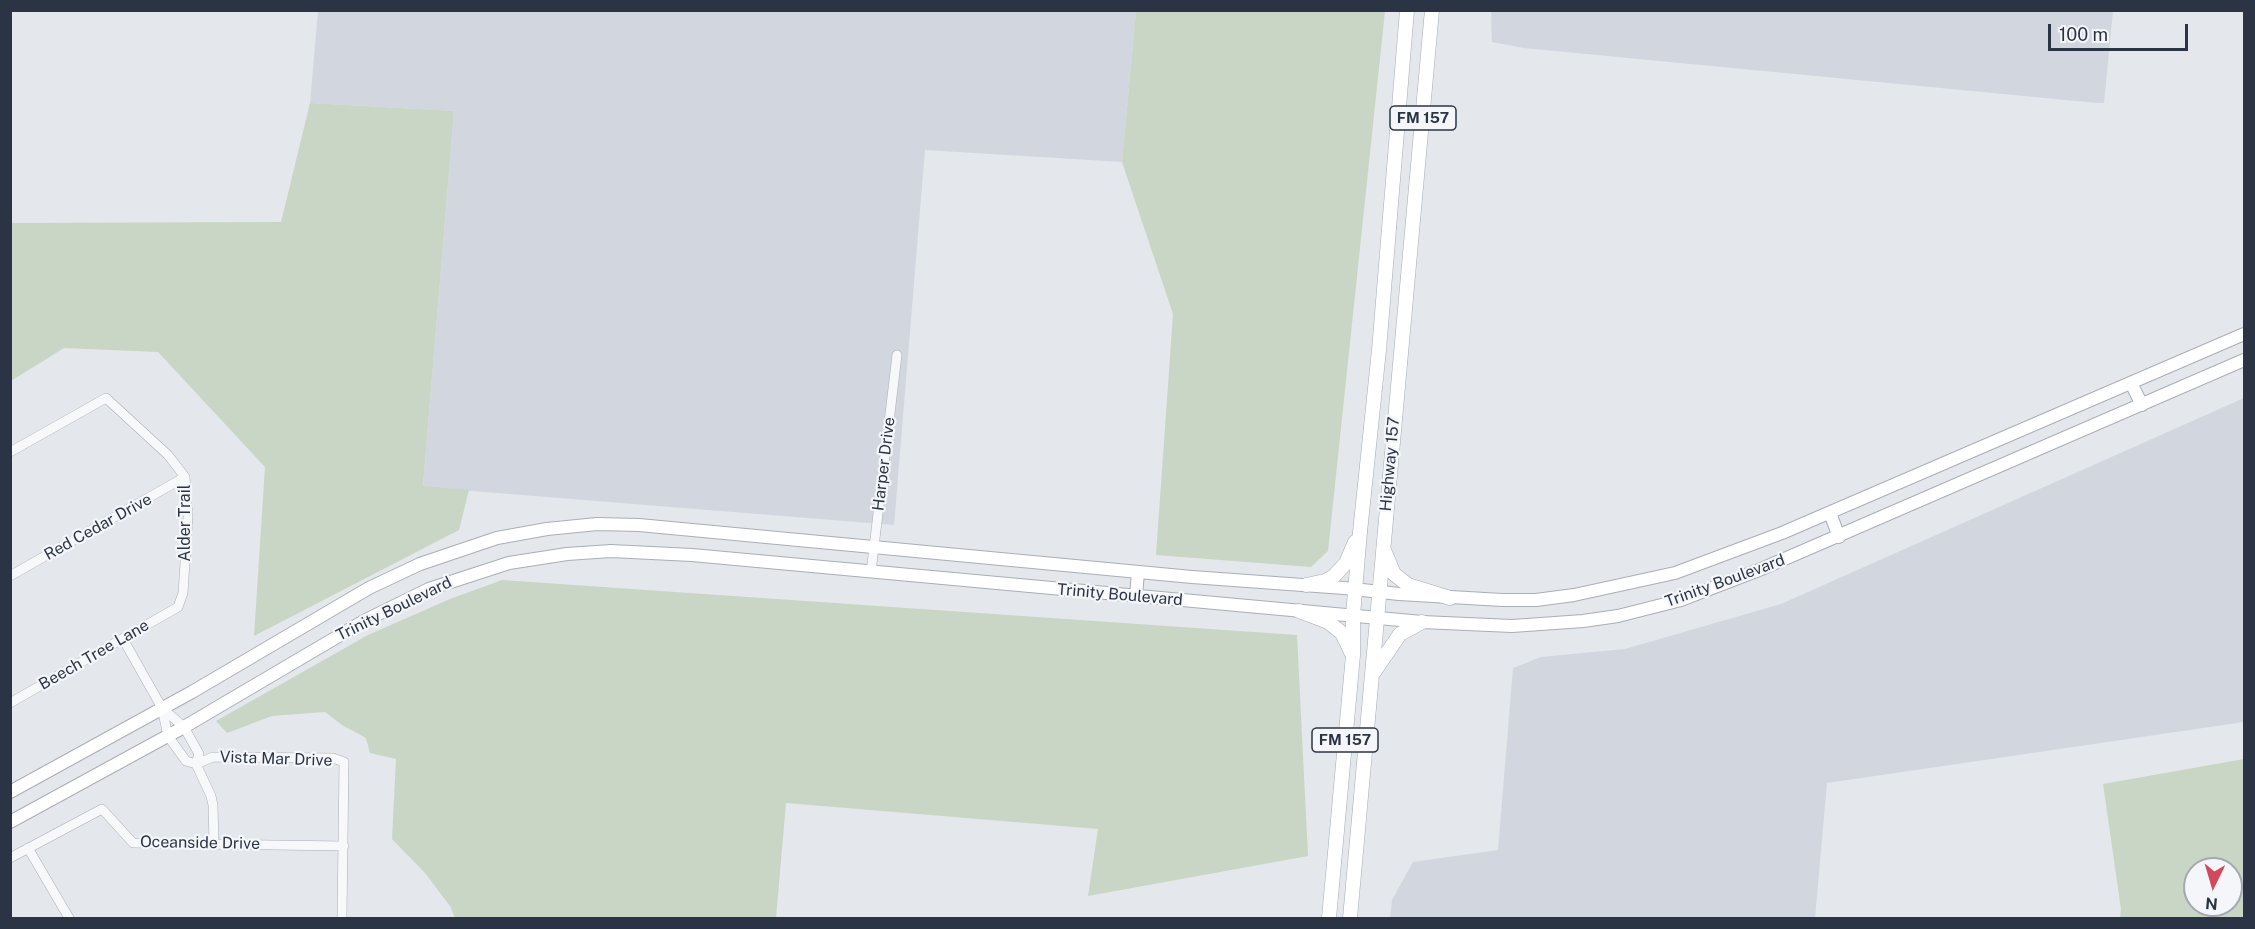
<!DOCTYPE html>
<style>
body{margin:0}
#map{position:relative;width:2255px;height:929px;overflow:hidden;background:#e4e7ec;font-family:"Public Sans",sans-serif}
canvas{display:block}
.frame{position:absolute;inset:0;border:12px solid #2b3445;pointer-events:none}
.north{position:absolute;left:2183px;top:857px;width:60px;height:60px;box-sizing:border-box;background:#f4f6f9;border:2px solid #a4a8b1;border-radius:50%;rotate:185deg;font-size:16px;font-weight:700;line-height:24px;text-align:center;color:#2b3445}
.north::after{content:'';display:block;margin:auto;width:21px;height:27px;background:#d1495b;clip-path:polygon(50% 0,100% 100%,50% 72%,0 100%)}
.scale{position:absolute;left:2048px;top:24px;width:140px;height:27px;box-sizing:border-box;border:3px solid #2b3445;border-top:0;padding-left:8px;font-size:18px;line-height:21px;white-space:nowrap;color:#2b3445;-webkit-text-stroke:4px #f4f6f9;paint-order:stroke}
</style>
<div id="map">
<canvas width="2255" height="929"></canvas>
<div class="frame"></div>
<div class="north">N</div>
<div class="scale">100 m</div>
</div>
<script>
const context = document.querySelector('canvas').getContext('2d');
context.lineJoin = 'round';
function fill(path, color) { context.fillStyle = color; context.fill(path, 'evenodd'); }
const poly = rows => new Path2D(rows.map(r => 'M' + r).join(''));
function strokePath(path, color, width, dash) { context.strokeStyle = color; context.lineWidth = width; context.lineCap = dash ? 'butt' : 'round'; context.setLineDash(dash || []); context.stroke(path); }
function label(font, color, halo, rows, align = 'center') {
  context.font = font + ' "Public Sans",sans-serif'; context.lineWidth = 4.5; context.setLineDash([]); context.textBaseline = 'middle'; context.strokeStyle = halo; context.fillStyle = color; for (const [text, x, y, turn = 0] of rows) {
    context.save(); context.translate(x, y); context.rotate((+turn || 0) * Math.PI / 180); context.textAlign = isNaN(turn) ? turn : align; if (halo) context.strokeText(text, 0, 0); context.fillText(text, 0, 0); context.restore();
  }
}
fill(poly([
 [318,11,1136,11,1122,162,925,150,894,525,423,487,454,111,310,103],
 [1491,11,1491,10,2113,11,2104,103,2097,103,1524,48,1492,42],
 [2244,398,2244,722,1827,783,1815,918,1390,918,1392,900,1413,862,1498,850,1513,668,1541,657,1625,649,1781,604]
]), '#d2d6de');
fill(poly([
 [1136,11,1385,11,1328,551,1311,567,1156,555,1173,314,1122,162],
 [310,103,454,111,423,486,469,490,459,530,254,636,265,467,158,352,64,348,11,381,11,223,281,222],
 [502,580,1297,635,1308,856,1088,896,1098,829,786,803,776,918,455,918,450,906,425,873,392,839,396,759,370,753,366,738,342,725,325,712,272,716,227,733,216,721,368,635,450,599],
 [2244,759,2244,918,2120,918,2121,909,2103,784],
 [2195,869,2231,869,2231,905,2195,905]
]), '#c9d6c5');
const minor = poly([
 [10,452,106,398,168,455,185,477,188,517,183,593,178,607,10,703],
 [871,572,897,355],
 [10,576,185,477],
 [123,639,162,708,168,736,186,761,196,764],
 [162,708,184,727,199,754,196,764,211,796,213,805,214,844],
 [196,764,213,757,333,758,344,762,342,918],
 [28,848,69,918],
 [10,858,102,809,133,843,344,846]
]);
const secondary = poly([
 [2131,383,2142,405],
 [1830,513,1839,537],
 [1136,596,1138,572],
 [10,792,192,692,369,588,420,564,497,538,547,529,597,524,639,525,1192,577,1344,588,1399,594,1502,600,1536,600,1574,595,1675,573,1782,533,2244,334],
 [10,822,184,727,364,621,429,589,509,563,567,554,611,551,692,555,1422,622,1512,626,1583,621,1618,616,1681,600,1759,570,2244,360]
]);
const primary = poly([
 [1384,550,1394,574,1408,585,1450,598],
 [1306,585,1325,581,1334,576,1346,563,1355,542],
 [1299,611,1328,622,1342,633,1351,652],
 [1374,672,1400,634,1422,622],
 [1329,918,1353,655,1353,615,1360,532,1379,350,1407,10],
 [1350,918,1432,10]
]);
strokePath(minor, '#a9aeb7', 10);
strokePath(secondary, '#a9aeb7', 14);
strokePath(primary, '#a3abb8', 15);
strokePath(minor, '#f7f8fa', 9);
strokePath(secondary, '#fff', 12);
strokePath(primary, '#fff', 14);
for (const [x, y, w] of [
 [1423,118,66],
 [1345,740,66]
]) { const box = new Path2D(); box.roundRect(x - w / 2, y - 12, w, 24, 4.5); context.fillStyle = '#f4f6f9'; context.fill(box); strokePath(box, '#2b3445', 1.5); }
label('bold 15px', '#2b3445', null, [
 ["FM 157",1423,118],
 ["FM 157",1345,740]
]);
label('16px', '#2b3445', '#f4f6f9', [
 ["Harper Drive",884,464,-83],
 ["Highway 157",1390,464,-85],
 ["Alder Trail",185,523,-90],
 ["Red Cedar Drive",98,527,-29],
 ["Trinity Boulevard",1725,581,-20],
 ["Trinity Boulevard",1120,595,5],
 ["Trinity Boulevard",394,609,-26],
 ["Beech Tree Lane",94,655,-30],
 ["Vista Mar Drive",276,759,2],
 ["Oceanside Drive",200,843,1]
]);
</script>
